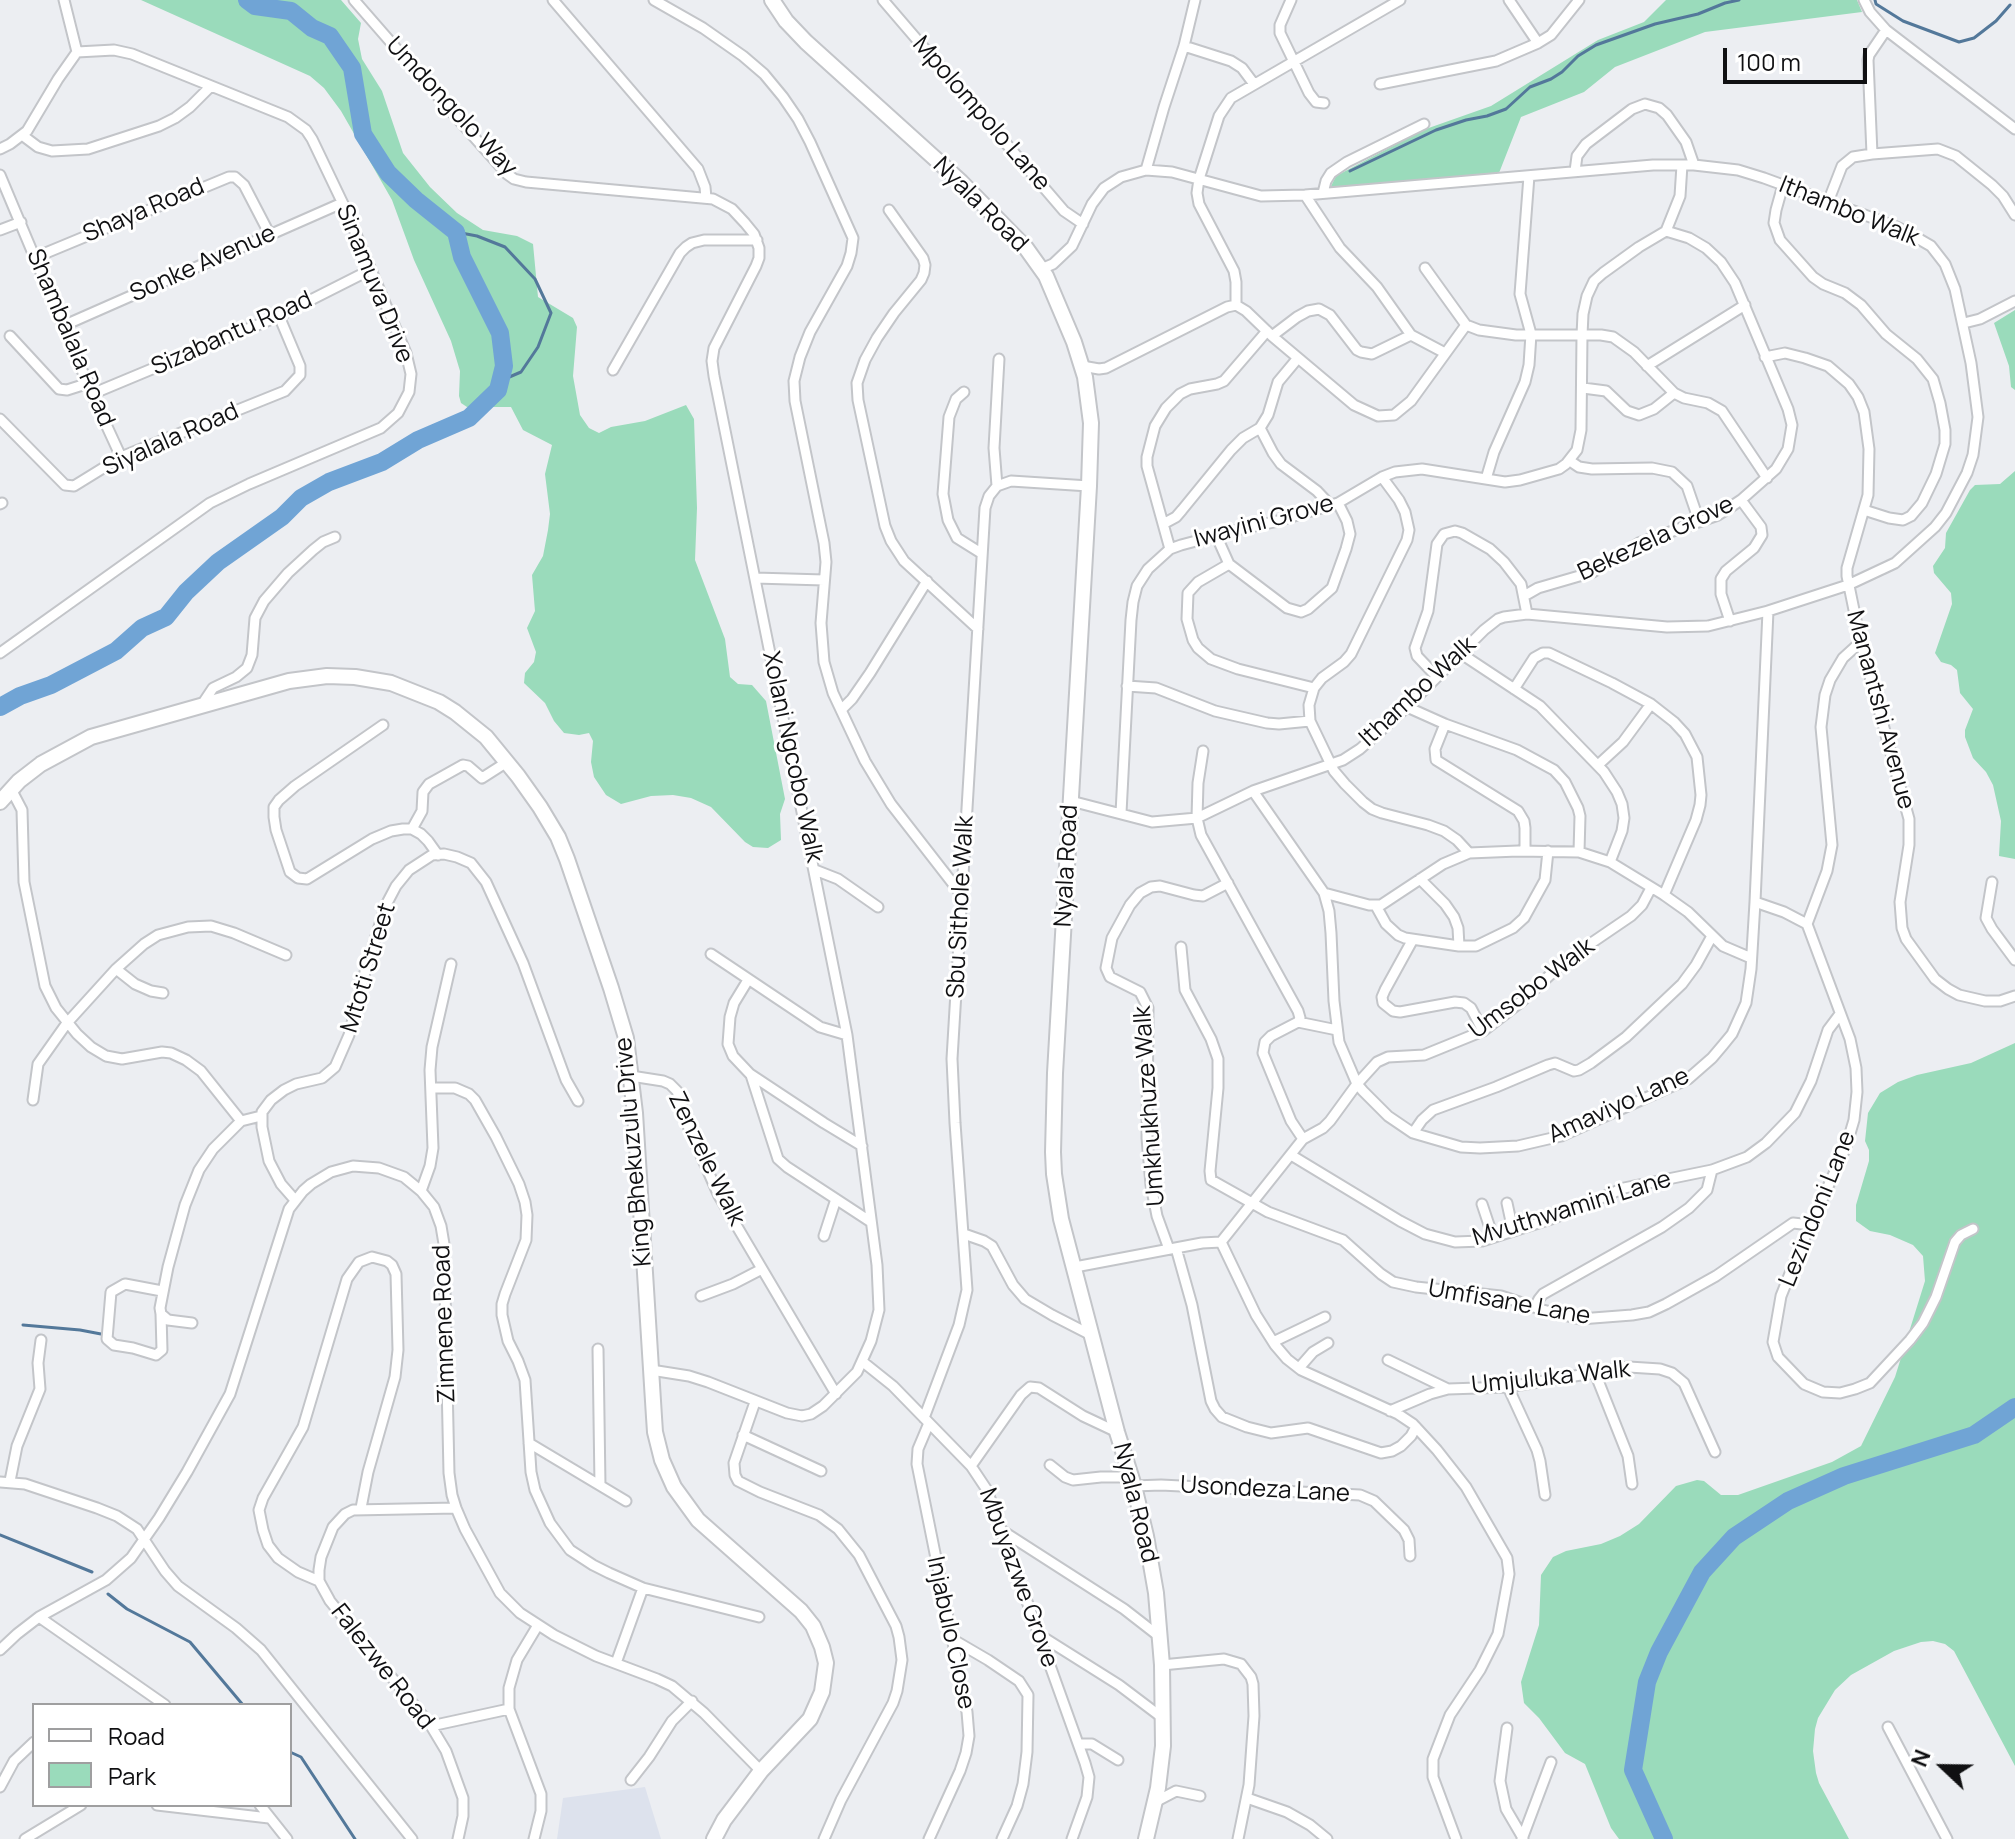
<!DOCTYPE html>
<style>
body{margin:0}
#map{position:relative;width:2015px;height:1839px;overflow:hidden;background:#eceef2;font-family:Manrope,sans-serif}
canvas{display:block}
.legend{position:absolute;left:32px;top:1703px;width:260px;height:104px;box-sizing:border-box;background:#fff;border:2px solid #9f9fa0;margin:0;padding:10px 14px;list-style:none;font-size:24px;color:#101012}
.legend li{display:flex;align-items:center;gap:16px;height:40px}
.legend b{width:40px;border:2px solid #9f9fa0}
.north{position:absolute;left:1903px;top:1727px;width:80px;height:80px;-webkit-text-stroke:6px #fff;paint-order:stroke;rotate:292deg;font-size:22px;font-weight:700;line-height:32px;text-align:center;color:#101012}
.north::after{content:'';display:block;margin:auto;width:28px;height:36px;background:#101012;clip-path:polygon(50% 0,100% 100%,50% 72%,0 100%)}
.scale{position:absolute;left:1723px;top:48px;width:144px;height:36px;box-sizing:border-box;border:4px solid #101012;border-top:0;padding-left:10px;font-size:24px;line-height:28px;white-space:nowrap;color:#101012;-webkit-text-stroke:6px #fff;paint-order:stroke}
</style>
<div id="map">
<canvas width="2015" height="1839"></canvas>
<ul class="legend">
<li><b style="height:10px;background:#fff"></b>Road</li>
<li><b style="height:22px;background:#9adbbb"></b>Park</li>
</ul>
<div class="north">N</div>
<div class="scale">100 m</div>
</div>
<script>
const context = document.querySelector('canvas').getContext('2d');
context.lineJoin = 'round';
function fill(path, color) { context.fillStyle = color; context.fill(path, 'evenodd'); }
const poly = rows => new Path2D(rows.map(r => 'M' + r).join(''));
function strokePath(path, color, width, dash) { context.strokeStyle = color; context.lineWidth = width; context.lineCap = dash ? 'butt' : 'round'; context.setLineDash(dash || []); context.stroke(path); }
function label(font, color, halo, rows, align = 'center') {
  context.font = font + ' Manrope,sans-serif'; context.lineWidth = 6; context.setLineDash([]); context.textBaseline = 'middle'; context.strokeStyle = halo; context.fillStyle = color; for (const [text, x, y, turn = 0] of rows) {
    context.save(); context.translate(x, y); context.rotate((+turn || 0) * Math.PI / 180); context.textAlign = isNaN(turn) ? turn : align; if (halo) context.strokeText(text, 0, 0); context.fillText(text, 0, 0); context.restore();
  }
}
fill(poly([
 [645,1787,661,1839,557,1839,563,1798]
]), '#dde2ed');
fill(poly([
 [141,0,341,0,361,23,358,39,362,59,382,91,403,153,430,187,457,213,483,230,517,236,533,244,538,297,573,318,577,327,573,376,580,415,589,428,599,433,611,427,645,421,686,405,694,419,697,508,695,560,725,639,730,677,738,684,752,685,766,701,785,799,780,814,781,840,768,848,753,847,745,842,711,807,691,798,673,795,651,796,621,804,606,795,594,777,591,762,593,741,589,733,579,735,564,733,554,721,545,703,524,683,525,673,534,662,536,652,527,628,535,611,532,575,543,556,548,530,550,514,545,474,552,445,523,430,511,407,467,407,461,403,459,396,460,371,451,341,414,260,392,200,341,111,324,88,310,76],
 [1666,0,1857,0,1862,12,1705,32,1615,67,1584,92,1521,117,1499,173,1330,188,1336,176,1423,130,1491,106,1598,40,1644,22],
 [2015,310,2015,390,2011,387,2009,366,1994,323],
 [2015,471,2015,859,1999,856,2001,821,1993,785,1986,772,1973,758,1965,737,1965,730,1973,709,1960,693,1957,670,1951,665,1941,662,1935,653,1952,604,1951,593,1934,573,1933,566,1945,548,1946,533,1970,490,1975,485,2000,484],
 [2015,1043,2015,1766,1954,1651,1945,1644,1933,1641,1921,1642,1894,1651,1851,1675,1835,1690,1818,1718,1815,1729,1813,1751,1816,1773,1819,1783,1849,1839,1619,1839,1611,1828,1585,1764,1565,1753,1539,1718,1524,1703,1521,1682,1539,1625,1541,1575,1553,1557,1566,1551,1601,1544,1620,1536,1639,1524,1676,1486,1697,1480,1704,1481,1721,1495,1738,1495,1832,1462,1861,1446,1895,1377,1925,1281,1923,1256,1913,1245,1890,1235,1870,1231,1856,1221,1856,1205,1869,1161,1869,1150,1865,1141,1868,1113,1880,1093,1898,1082,1917,1075,1971,1063]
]), '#9adbbb');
strokePath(poly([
 [1875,0,1876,4,1903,21,1959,42,1974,38,1996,21,2010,5],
 [1350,171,1436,130,1466,120,1487,116,1506,109,1530,87,1551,79,1562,72,1578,56,1596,45,1655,24,1698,14,1725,3,1739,0],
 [456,232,477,236,505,247,535,279,551,313,538,347,521,372,500,381],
 [23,1325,80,1330,101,1334],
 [0,1535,92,1572],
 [108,1594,127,1609,190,1642,243,1705],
 [290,1752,301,1757,355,1839]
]), '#53789a', 3);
strokePath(poly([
 [0,707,20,696,51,685,116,651,142,628,166,617,186,592,218,562,282,517,301,498,329,482,382,462,418,440,469,418,498,390,504,366,500,333,462,257,456,232,416,200,388,173,363,134,352,68,330,36,312,28,291,11,255,6,247,0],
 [1664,1839,1633,1770,1647,1682,1659,1652,1702,1572,1734,1537,1788,1501,1844,1476,1974,1435,2015,1407]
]), '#70a4d5', 18);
const street = poly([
 [354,0,442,101,507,174,514,179,526,182,713,199,732,209,745,223,754,234,759,248,759,258,756,266,714,348,712,361,714,376,847,1035,877,1265,879,1310,871,1341,857,1372,823,1406,811,1414,802,1416,787,1413,708,1382,689,1376,651,1370],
 [553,0,698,169,705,187,706,198],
 [654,0,703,28,743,56,764,74,783,97,798,119,810,142,853,238,851,253,847,266,810,332,800,357,794,381,795,401,824,543,826,562,821,623,824,662,833,693,865,761,891,804,961,894],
 [883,0,1064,211,1083,224],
 [1291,0,1280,25,1280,33,1309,93,1316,102,1324,103],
 [1509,0,1538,43],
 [1864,0,1870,12,1886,30,2015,129],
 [1184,46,1231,61,1242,68,1254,84],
 [1380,84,1496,61,1538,43,1551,35,1579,0],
 [22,135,38,147,52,151,88,149,159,126,175,118,190,107,211,86],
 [0,149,10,144,27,131,58,79,77,52,64,0],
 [1872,154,1868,60,1869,55,1886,30],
 [1146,170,1164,107,1184,46,1195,0],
 [1575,171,1577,156,1586,144,1632,109,1645,104,1659,108,1667,115,1686,142,1694,165],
 [0,175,92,394,121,457],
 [1783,185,1776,210,1774,223,1780,240,1813,277,1823,284,1845,293,1861,305,1886,334,1917,359,1933,379,1940,403,1945,430,1945,444,1936,474,1922,503,1911,516,1903,520,1889,518,1864,510],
 [1323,193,1326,181,1331,173,1347,162,1424,124],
 [1305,195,1340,248,1377,287,1411,335,1445,353],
 [1828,202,1842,166,1853,157,1872,154,1938,149,1956,156,1992,185,2003,196,2015,215],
 [889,210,923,258,925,265,924,273,921,280,894,313,877,338,865,360,857,383,858,400,885,526,891,541,904,561,978,629],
 [0,230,21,222],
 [36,257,229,177,235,177,244,185,270,235],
 [1425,268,1466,325],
 [1041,269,1053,264,1072,246,1092,204,1104,188,1121,177,1146,170,1172,172,1261,196,1305,195,1653,165,1694,165,1738,170,1764,178,1892,225,1905,231,1931,246,1945,264,1955,289,1971,363,1978,417,1973,455,1967,473,1946,513,1935,527,1895,563,1848,585,1768,611,1708,626,1667,627,1527,614,1504,617,1498,619,1484,630,1407,707,1360,749,1343,760,1253,791,1197,818,1152,822,1071,801],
 [1236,305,1236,282,1234,271,1199,204,1197,193,1199,179,1219,116,1231,98,1400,0],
 [1236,305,1246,311,1272,336,1354,405,1378,416,1394,415,1411,401,1466,325],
 [1964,323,1980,319,2015,301],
 [65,325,342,203],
 [1466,325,1479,330,1516,335,1601,335,1613,337,1634,352,1674,393,1684,398,1708,403,1722,411,1767,478],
 [10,336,59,389,67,390,89,383],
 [1272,336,1297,317,1308,311,1319,309,1330,315,1357,350,1361,352,1372,354,1411,335],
 [1765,357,1785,353,1805,358,1828,366,1849,384,1858,397,1864,412,1869,449,1868,495,1847,568,1847,576,1861,644,1909,819,1909,845,1900,902,1902,928,1906,939,1935,979,1948,989,1959,995,1985,1001,2000,1001,2015,996],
 [1082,366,1099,369,1106,368,1227,307,1236,305],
 [1647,366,1745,305],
 [613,370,680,253,686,247,692,243,704,240,757,240],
 [1583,388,1606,391,1627,411,1639,415,1654,409,1674,393],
 [964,392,956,399,949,417,943,494,948,520,957,538,981,553],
 [92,394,279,316,370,270],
 [0,419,65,485,74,486,121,457,285,391,300,375,300,366,279,316],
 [1260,428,1273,453,1281,464,1317,491,1331,506],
 [1570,461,1579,467,1592,469,1652,468,1672,472,1687,486,1699,521],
 [1382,477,1399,500,1405,512,1409,530,1407,540,1351,654,1344,662,1322,678,1314,688,1309,705,1310,721,1334,771,1345,784,1363,802,1372,809,1382,813,1428,825,1444,831,1457,840,1469,853],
 [1486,479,1494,452,1525,382,1529,365,1531,334,1520,294,1529,176],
 [997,486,994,448,999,359],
 [0,504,2,503],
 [1163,524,1176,517,1182,510,1231,450,1243,438,1260,428,1268,415,1278,382,1298,358],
 [1216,535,1229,564,1287,608,1301,612,1308,609,1332,588,1346,549,1350,534,1347,521,1338,503],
 [1170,549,1147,466,1147,457,1155,426,1166,408,1180,394,1190,389,1217,384,1224,381,1267,331],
 [1229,564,1198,582,1188,593,1187,619,1193,640,1198,648,1211,659,1238,669,1314,688],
 [755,578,824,580],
 [1524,596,1538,588,1593,572,1639,543,1718,515,1726,510,1741,500,1776,469,1788,449,1792,425,1788,409,1735,283,1721,262,1706,248,1689,238,1666,231],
 [1730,621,1721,594,1721,579,1726,571,1754,548,1762,535,1761,527,1741,500],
 [0,653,210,503,249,484,381,428,398,413,409,392,411,374,406,353,345,208,312,139,306,130,288,117,132,54,114,50,77,52],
 [1460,653,1540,706,1604,772,1617,792,1622,804,1624,818,1622,831,1610,862],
 [1436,676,1417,656,1415,648,1428,611,1437,544,1444,534,1455,531,1462,533,1490,549,1504,562,1521,584,1527,614],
 [1127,686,1156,688,1215,711,1267,723,1279,724,1310,721],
 [1514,689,1534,658,1543,653,1549,653,1612,683,1651,704,1674,722,1685,734,1697,757,1701,795,1700,805,1696,820,1664,895],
 [204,705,205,700,213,688,236,677,247,668,252,655,255,618,264,601,288,573,313,550,323,542,335,537],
 [1407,707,1445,724,1517,750,1554,770,1565,782,1578,808,1580,816,1579,852],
 [841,710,852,699,870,673,927,581],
 [1445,724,1435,749,1436,760,1518,811,1524,821,1525,828,1525,851],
 [383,725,295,786,279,800,274,807,274,817,276,830,290,872,298,878,307,879,372,839,391,831,403,829,412,829,421,834,428,841,438,855],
 [1203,751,1198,783,1197,818,1201,835,1298,1011,1300,1018,1298,1022,1271,1036,1265,1042,1263,1053,1291,1121,1303,1139],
 [1598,765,1623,742,1651,704],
 [11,789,22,810,24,882,45,986,56,1008,77,1034,91,1047,106,1056,122,1059,162,1052,171,1053,186,1060,201,1071,241,1121],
 [1253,791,1324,893,1329,911,1331,933,1334,1001,1339,1042,1357,1084,1363,1091,1388,1116,1413,1133,1461,1147,1480,1148,1518,1146,1561,1136,1688,1079,1712,1058,1723,1045,1732,1034,1746,1003,1751,969,1755,902,1768,611],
 [1121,813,1131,620,1133,602,1137,586,1148,569,1170,549,1181,545,1241,529,1274,522,1338,503,1382,477,1395,472,1422,469,1505,482,1520,480,1559,469,1566,464,1577,450,1581,430,1582,335,1583,314,1587,296,1594,281,1603,273,1639,247,1666,231,1680,196,1682,165],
 [412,829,422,811,423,792,429,784,463,765,468,766,482,778,507,762],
 [815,870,838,879,878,907],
 [1420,879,1445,904,1454,917,1458,928,1459,946],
 [1992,882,1986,918,1992,929,2015,960],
 [1324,893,1369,905,1381,905,1443,864,1469,853,1518,851,1579,852,1610,862,1664,895,1688,912,1723,946,1751,958],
 [1755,902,1784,912,1807,924,1850,1039,1856,1068,1857,1092,1854,1120,1846,1147,1801,1246,1781,1296,1773,1342,1778,1357,1804,1384,1823,1392,1840,1393,1855,1389,1870,1383,1910,1340,1923,1323,1936,1297,1955,1242,1961,1235,1973,1229],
 [1376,906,1386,924,1398,935,1405,938,1459,946,1476,946,1513,928,1524,918,1545,880,1548,851],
 [1807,924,1827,871,1832,845,1821,727,1825,695,1830,680,1843,658,1854,648,1861,644],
 [1412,941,1385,990,1382,997,1383,1003,1393,1011,1400,1012,1455,1002,1464,1003,1471,1008,1483,1031],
 [1181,947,1185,990,1211,1039,1218,1059,1218,1088,1210,1171,1211,1180,1268,1212,1343,1240,1381,1274,1393,1282,1416,1287,1501,1296,1543,1310,1580,1319,1632,1315,1649,1312,1666,1304,1716,1276,1793,1223,1811,1225],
 [711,954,820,1027,847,1035],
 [116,969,135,984,151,991,163,993],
 [748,980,734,1003,730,1017,728,1044,733,1056,750,1074,824,1123,862,1146],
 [1298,1022,1337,1030],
 [751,1075,778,1159,787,1167,871,1222],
 [631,1076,663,1081,670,1084,677,1091,688,1126,719,1196,836,1394],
 [431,1088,455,1088,469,1094,475,1100,496,1137,519,1184,525,1202,527,1215,526,1240,505,1294,502,1304,502,1315,508,1341,518,1361,525,1380,531,1472,535,1490,550,1523,570,1550,593,1565,609,1573,643,1588,759,1617],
 [33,1100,38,1064,67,1023,116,969,144,944,158,935,188,927,211,926,234,933,286,955],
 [1413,1133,1422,1120,1433,1110,1496,1087,1548,1065,1555,1063,1574,1071,1579,1070,1591,1063,1626,1037,1682,984,1696,965,1712,936],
 [1291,1155,1400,1221,1425,1234,1455,1242,1482,1241,1554,1218,1624,1188,1712,1170,1747,1157,1766,1143,1795,1113,1811,1081,1828,1030,1840,1014],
 [421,1191,430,1166,433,1148,430,1070,432,1047,451,964],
 [295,1200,281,1184,269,1161,262,1127,262,1112,271,1100,284,1090,296,1084,322,1078,335,1067,349,1035,366,968,386,905,396,886,409,870,432,855,444,854,457,857,471,863,486,882,523,963,566,1080,578,1101],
 [1507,1203,1513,1231],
 [1482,1204,1493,1237],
 [964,1234,984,1241,992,1246,1013,1285,1025,1299,1052,1315,1091,1335],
 [824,1236,836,1199],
 [1221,1242,1256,1315,1275,1345,1287,1359,1301,1370,1398,1414,1413,1424,1437,1450,1466,1487,1507,1558,1509,1574,1498,1634,1480,1670,1450,1715,1433,1759,1433,1777,1456,1839],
 [1221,1242,1303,1139,1323,1128,1330,1121,1357,1084,1377,1062,1388,1057,1424,1055,1483,1031,1522,1001,1565,961,1631,916,1642,905,1651,888],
 [1176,1248,1192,1305,1211,1401,1215,1409,1222,1417,1247,1427,1271,1433,1308,1428,1381,1453,1392,1451,1401,1446,1411,1436,1416,1427],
 [1169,1249,1157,1216,1151,1185,1147,1138,1148,1008,1140,992,1110,977,1106,968,1112,938,1130,905,1140,893,1151,887,1160,886,1194,895,1203,896,1228,883],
 [1075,1267,1202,1243,1221,1242],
 [701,1296,733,1284,762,1269],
 [1535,1307,1539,1299,1543,1294,1662,1227,1689,1208,1707,1190,1712,1170],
 [161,1314,162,1350,156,1355,133,1348,114,1345,107,1339,111,1292,125,1284,162,1291],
 [192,1323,168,1320,161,1314,160,1308,168,1267,185,1205,199,1170,213,1149,241,1121,261,1116],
 [1273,1342,1325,1317],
 [598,1349,600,1485],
 [1388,1360,1448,1389],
 [863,1362,893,1386,971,1466,987,1490,1085,1763,1089,1777,1087,1797,1072,1839],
 [1299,1368,1313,1352,1328,1343],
 [1595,1373,1628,1456,1632,1484],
 [1508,1387,1537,1450,1540,1461,1545,1495],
 [755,1402,734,1463,735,1475,738,1481,760,1492,819,1515,838,1529,859,1555,896,1626,899,1637,902,1660,897,1691,893,1703,841,1800,824,1839],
 [1390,1411,1430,1394,1448,1389,1508,1387,1629,1367,1660,1369,1672,1373,1684,1383,1715,1452],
 [924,1418,959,1325,967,1290,955,1123,952,1059,985,508,989,496,997,486,1011,481,1089,486],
 [743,1435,821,1471],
 [529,1443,626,1501],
 [1050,1465,1065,1477,1073,1480,1101,1477,1131,1477],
 [971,1466,1021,1395,1030,1387,1039,1388,1083,1416,1117,1432],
 [10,1481,17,1446,40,1389,38,1363,41,1340],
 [0,1482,25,1484,97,1508,117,1516,137,1529,165,1571,178,1586,236,1628,261,1650,412,1839],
 [1134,1486,1161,1485,1360,1495,1374,1501,1404,1530,1409,1540,1410,1556],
 [456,1508,353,1510,345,1514,333,1527,321,1557,319,1570,319,1581,330,1601,431,1726,446,1751,463,1798,463,1816,458,1839],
 [1001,1530,1124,1609,1160,1637],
 [319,1581,298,1572,278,1558,268,1545,263,1530,259,1510,263,1498,303,1427,347,1279,359,1262,372,1257,387,1261,392,1265,396,1274,398,1350,395,1377,368,1472,361,1508],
 [39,1617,165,1705],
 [1038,1634,1119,1685,1164,1719],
 [952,1639,988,1660,1019,1681,1028,1695,1027,1752,1023,1784,1017,1806,1002,1839],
 [0,1650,17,1634,39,1617,106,1580,131,1558,159,1518,187,1472,230,1394,289,1209,303,1191,311,1184,331,1172,353,1166,379,1168,404,1177,421,1191,434,1207,441,1226,444,1244,449,1473,452,1495,456,1508,465,1529,500,1593,520,1613,554,1635,596,1656,657,1679,672,1686,704,1713,761,1771],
 [616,1663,643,1588],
 [1162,1665,1224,1659,1241,1664,1251,1677,1253,1684,1254,1716,1249,1785,1238,1839],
 [431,1726,509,1709],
 [1888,1727,1947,1839],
 [1507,1728,1500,1781,1506,1809,1523,1838],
 [1079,1744,1092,1744,1118,1760],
 [631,1780,649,1757,672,1721,692,1701],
 [0,1787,14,1761,34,1742],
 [1247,1798,1287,1812,1310,1825,1327,1839],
 [1155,1802,1176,1791,1200,1796],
 [157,1805,269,1818],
 [260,1805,287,1839],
 [25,1839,81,1805],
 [534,1839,541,1811,541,1794,509,1709,509,1688,517,1660,538,1625],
 [929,1839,960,1771,966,1753,969,1736,967,1712,917,1464,918,1449,929,1423],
 [1522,1839,1551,1762]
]);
const secondary = poly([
 [772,0,786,21,806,42,961,182,1026,248,1046,276,1074,342,1085,377,1091,423,1089,486,1055,1073,1053,1152,1054,1174,1061,1219,1117,1432,1134,1486,1146,1536,1156,1593,1162,1665,1163,1746,1158,1788,1146,1839],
 [0,802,19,781,41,764,91,737,289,681,327,676,355,677,391,683,439,702,455,712,486,737,518,776,540,807,558,837,567,859,611,988,626,1038,635,1113,654,1417,655,1432,662,1460,674,1487,698,1520,801,1611,813,1626,822,1647,826,1663,822,1692,810,1719,761,1771,724,1820,714,1839]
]);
strokePath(street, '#c3c5c9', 13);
strokePath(secondary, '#c3c5c9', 18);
strokePath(street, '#fff', 9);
strokePath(secondary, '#fff', 14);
label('24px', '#101012', '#fff', [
 ["Umdongolo Way",451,107,47],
 ["Mpolompolo Lane",981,114,49],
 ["Nyala Road",980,205,45],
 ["Shaya Road",144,211,-23],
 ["Ithambo Walk",1849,212,22],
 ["Sonke Avenue",203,264,-24],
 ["Sinamuva Drive",374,284,68],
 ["Sizabantu Road",232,334,-24],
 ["Shambalala Road",70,338,67],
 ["Siyalala Road",171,440,-24],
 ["Iwayini Grove",1264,522,-15],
 ["Bekezela Grove",1656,539,-25],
 ["Ithambo Walk",1418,692,-43],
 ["Manantshi Avenue",1880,710,75],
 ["Xolani Ngcobo Walk",792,757,78],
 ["Nyala Road",1067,866,-87],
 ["Sbu Sithole Walk",961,907,-87],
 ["Mtoti Street",369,968,-73],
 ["Umsobo Walk",1532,989,-37],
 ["Umkhukhuze Walk",1150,1106,-94],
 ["Amaviyo Lane",1619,1106,-24],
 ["King Bhekuzulu Drive",634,1152,-95],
 ["Zenzele Walk",706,1159,64],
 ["Mvuthwamini Lane",1572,1209,-17],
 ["Lezindoni Lane",1818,1209,-68],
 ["Umfisane Lane",1509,1303,10],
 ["Zimnene Road",445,1324,-92],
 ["Umjuluka Walk",1551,1378,-6],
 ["Usondeza Lane",1265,1490,3],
 ["Nyala Road",1135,1503,76],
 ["Mbuyazwe Grove",1018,1578,70],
 ["Injabulo Close",950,1633,78],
 ["Falezwe Road",382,1667,52]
]);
</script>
